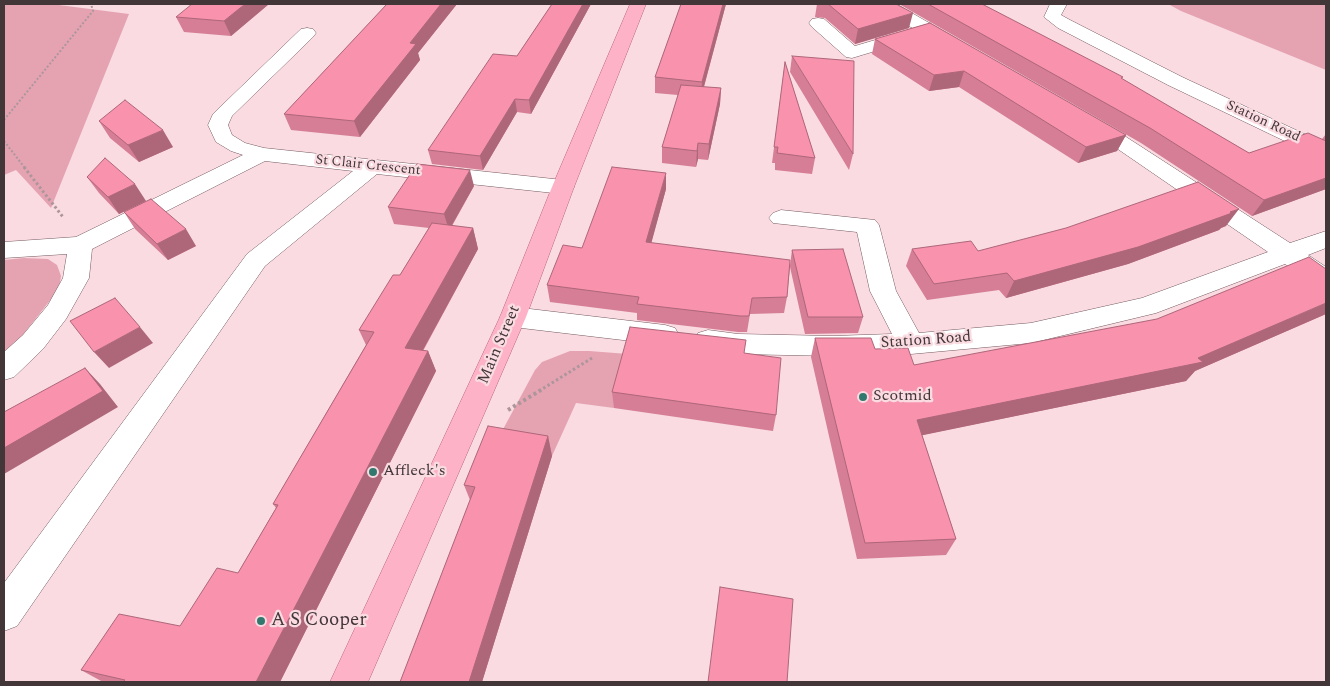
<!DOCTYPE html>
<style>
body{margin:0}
#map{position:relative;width:1330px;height:686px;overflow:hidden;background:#f9dbe1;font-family:Spectral,serif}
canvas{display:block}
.frame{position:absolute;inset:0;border:5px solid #423639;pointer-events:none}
</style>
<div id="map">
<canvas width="1330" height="686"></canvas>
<div class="frame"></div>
</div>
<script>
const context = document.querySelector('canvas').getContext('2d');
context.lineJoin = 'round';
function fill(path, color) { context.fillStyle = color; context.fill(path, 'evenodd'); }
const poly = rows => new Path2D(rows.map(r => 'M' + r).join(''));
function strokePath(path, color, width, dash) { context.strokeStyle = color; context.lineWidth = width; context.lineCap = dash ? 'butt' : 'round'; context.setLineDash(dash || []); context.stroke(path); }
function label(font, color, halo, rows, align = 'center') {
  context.font = font + ' Spectral,serif'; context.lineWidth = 4.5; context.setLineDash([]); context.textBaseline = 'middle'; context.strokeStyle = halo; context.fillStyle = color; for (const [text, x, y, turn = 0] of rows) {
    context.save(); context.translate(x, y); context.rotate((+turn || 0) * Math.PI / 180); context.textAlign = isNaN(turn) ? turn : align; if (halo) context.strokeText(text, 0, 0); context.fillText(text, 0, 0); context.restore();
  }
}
fill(poly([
 [4,4,51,4,129,14,51,208,16,170,4,175],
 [1168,4,1326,4,1326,70,1181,11],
 [24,258,48,259,57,265,61,276,59,289,18,341,4,353,4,260],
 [570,351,589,351,628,354,614,408,576,403,552,456,494,446,535,370,542,362]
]), '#e5a3b2');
const minor = poly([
 [876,4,896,4,959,40,962,44,959,48,953,49,947,48,878,8,876,4],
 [1050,4,1067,4,1061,15,1070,20,1182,77,1326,144,1326,158,1318,157,1168,85,1058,28,1044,17,1050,4],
 [818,18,824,19,855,46,909,30,915,31,918,35,915,39,852,58,846,57,812,27,809,23,812,19,818,18],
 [307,28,313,29,316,33,313,37,232,116,228,125,232,135,245,143,264,148,563,180,571,182,574,187,571,192,563,194,377,174,265,266,17,626,4,631,4,583,247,254,353,171,265,161,92,249,89,278,66,319,43,349,14,377,4,380,4,352,23,335,48,305,63,278,67,254,4,258,4,242,76,237,243,155,231,151,216,142,208,125,213,114,301,29,307,28],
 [1089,117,1096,119,1123,135,1290,243,1326,231,1326,248,1308,255,1326,267,1326,288,1317,285,1285,264,1156,313,1031,343,911,354,833,356,738,354,698,347,694,340,698,333,708,330,738,334,833,336,892,334,870,291,857,232,773,223,769,218,773,213,781,210,875,220,879,225,896,291,919,333,1031,323,1142,298,1268,252,1109,143,1082,127,1079,123,1082,119,1089,117],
 [513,307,665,325,675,328,679,335,675,342,665,345,513,327,504,324,500,317,504,310,513,307]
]);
const major = poly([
 [630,4,646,4,574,187,526,317,368,682,330,682,500,317,552,187,630,4]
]);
strokePath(minor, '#745b60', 1);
strokePath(major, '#ba657d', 1);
strokePath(poly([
 [4,120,93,11,91,4],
 [4,141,25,168]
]), '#ad969b', 2, [2, 2]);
strokePath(poly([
 [24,167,63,217],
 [539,391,592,358]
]), '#ad969b', 3, [2.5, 2.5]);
strokePath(poly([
 [508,410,541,390]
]), '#ad969b', 4, [3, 3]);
fill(minor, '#fff');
fill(major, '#fdb2c7');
fill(poly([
 [269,4,231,36,184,32,176,17],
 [387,4,457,4,418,53,420,60,360,137,291,130,284,114],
 [552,4,591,4,531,114,517,112,483,170,432,164,428,150,517,56],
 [681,4,726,4,704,87,721,88,720,104,708,160,698,159,696,167,662,163,662,147,678,95,655,93,655,77],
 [817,4,896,4,909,28,855,44,825,18,815,17],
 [899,4,982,4,1122,79,1249,153,1322,139,1326,134,1326,189,1252,216,1141,143],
 [930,23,1126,135,1117,151,1078,163,959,87,929,91,872,54,875,39],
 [792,56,853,154,849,170,790,72],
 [785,62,815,158,812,174,775,170,775,163,772,163],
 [99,121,173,147,139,162,110,138],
 [87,177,146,201,119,214,99,193],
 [474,186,452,226,473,228,478,249,423,351,428,351,436,371,280,682,103,682,81,670,180,626,238,573,276,508,273,504,366,345,359,330,400,275,429,228,394,224,388,207],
 [666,189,651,243,790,265,792,250,863,317,858,333,805,334,790,267,787,297,784,313,750,314,747,332,738,332,637,320,637,313,550,302,547,285,582,248],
 [124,212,196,246,168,260,135,229],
 [1226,226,1221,228,1219,230,1128,264,1006,298,999,290,927,300,906,266,912,249,978,251],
 [1326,314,1195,371,1186,381,922,435,956,539,946,555,857,559,811,357,815,338,875,349,914,365],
 [744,353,776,415,773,431,614,408,612,392],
 [548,436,552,456,482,682,400,682,470,500,464,485]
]), '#d57e95');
fill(poly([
 [245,4,269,4,231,36,224,21],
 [441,4,457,4,418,53,420,60,360,137,354,121,410,43],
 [583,4,591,4,531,114,529,100],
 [723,4,726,4,701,97,702,82],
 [913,13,909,28,855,44,858,29],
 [964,71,959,87,929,91,934,75],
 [721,88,720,104,708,160,709,144],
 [515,99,517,112,483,170,480,156],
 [163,130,173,147,139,162,128,145],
 [1126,135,1117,151,1078,163,1086,147],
 [698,143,698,159,696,167,697,151],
 [470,170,474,186,449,230,444,214],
 [666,173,666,189,647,259,646,242],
 [1326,178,1326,189,1252,216,1264,200],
 [135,184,146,201,119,214,108,197],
 [1239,209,1226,226,1221,228,1219,230,1128,264,1006,298,1014,281],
 [473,228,478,249,413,368,405,348],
 [186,229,196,246,168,260,157,244],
 [1326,303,1326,314,1195,371,1186,381,909,438,917,420,1198,358],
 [140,327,153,343,109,368,94,352],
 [428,351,436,371,280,682,256,682],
 [85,368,100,384,118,407,4,474,4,448],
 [548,436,552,456,482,682,469,682]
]), '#ae6679');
const building = poly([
 [192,4,245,4,224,21,176,17,192,4],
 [387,4,441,4,410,43,416,44,354,121,284,114,387,4],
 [552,4,583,4,529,100,515,99,480,156,428,150,493,54,517,56,552,4],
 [681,4,723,4,702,82,655,77,681,4],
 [828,4,896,4,913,13,858,29,828,4],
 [928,4,982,4,1123,77,1121,78,1249,153,1308,133,1326,141,1326,178,1264,200,1150,128,928,4],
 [930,23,1126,135,1086,147,964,71,934,75,875,39,930,23],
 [792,56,854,61,853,154,792,56],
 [785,62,815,158,777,153,778,147,774,147,785,62],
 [681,85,721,88,709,144,698,143,697,151,662,147,681,85],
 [125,100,163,130,128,145,99,121,125,100],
 [105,158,135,184,108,197,87,177,105,158],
 [417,164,470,170,444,214,388,207,417,164],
 [612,167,666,173,646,242,790,260,787,297,752,298,749,316,740,316,637,304,639,297,547,285,563,245,582,248,612,167],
 [1198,182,1239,209,1230,212,1232,213,1138,247,1014,281,1007,273,934,284,912,249,971,241,978,251,1066,228,1198,182],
 [151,199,186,229,157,244,124,212,151,199],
 [432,223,473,228,405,348,428,351,256,682,123,682,125,680,81,670,119,614,180,626,217,568,238,573,278,505,273,504,374,332,359,330,393,275,400,275,432,223],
 [843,249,863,317,808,317,792,250,843,249],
 [1309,257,1326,269,1326,303,1198,358,1203,362,917,420,956,539,865,543,815,338,871,338,875,349,908,348,914,365,1157,319,1309,257],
 [115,298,140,327,94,352,70,321,115,298],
 [630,327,746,340,744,353,781,358,776,415,612,392,630,327],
 [85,368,103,391,4,448,4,412,85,368],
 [488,426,548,436,469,682,400,682,475,487,464,485,488,426],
 [720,587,793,599,787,682,708,682,720,587]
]);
fill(building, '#f892ad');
strokePath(building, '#ae6679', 1);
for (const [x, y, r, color] of [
 [863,397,5,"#32786f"],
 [373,472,5,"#32786f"],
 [261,621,5,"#32786f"]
]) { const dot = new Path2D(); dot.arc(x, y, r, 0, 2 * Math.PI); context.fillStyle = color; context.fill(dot); strokePath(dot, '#f9dbe1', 2); }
label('14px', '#423639', '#f9dbe1', [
 ["Station Road",1263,122,25],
 ["St Clair Crescent",368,166,6]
]);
label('16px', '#423639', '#f9dbe1', [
 ["Station Road",926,341,-4],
 ["Main Street",500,345,-67]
]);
label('16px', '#423639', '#f9dbe1', [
 ["Scotmid",873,397],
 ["Affleck's",383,472]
], 'left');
label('19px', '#423639', '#f9dbe1', [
 ["A S Cooper",271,621]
], 'left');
</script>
